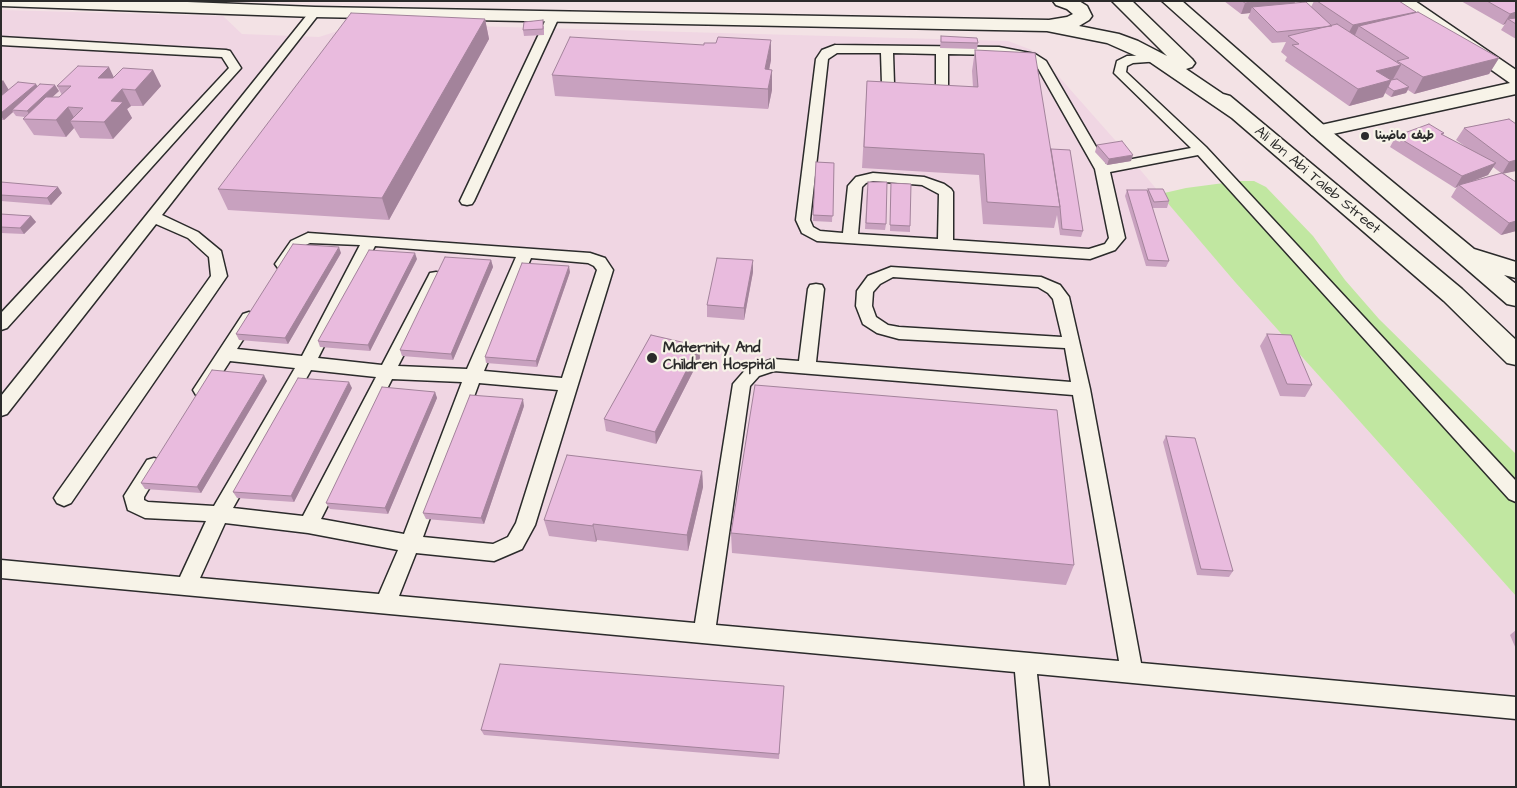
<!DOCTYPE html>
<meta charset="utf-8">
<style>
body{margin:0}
#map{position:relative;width:1517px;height:788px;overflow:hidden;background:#f3e2e5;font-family:"Architects Daughter",sans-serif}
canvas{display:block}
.frame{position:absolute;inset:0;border:2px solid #2b2b2b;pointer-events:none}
</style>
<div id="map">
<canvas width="1517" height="788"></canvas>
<div class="frame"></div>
</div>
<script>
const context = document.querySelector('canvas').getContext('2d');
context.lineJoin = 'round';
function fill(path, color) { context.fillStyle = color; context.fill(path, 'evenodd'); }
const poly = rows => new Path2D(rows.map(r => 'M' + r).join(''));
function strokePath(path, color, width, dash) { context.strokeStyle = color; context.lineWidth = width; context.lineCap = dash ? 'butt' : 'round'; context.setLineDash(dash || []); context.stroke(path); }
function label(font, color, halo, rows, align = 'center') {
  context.font = font + ' "Architects Daughter","Playpen Sans Arabic",sans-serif'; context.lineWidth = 4.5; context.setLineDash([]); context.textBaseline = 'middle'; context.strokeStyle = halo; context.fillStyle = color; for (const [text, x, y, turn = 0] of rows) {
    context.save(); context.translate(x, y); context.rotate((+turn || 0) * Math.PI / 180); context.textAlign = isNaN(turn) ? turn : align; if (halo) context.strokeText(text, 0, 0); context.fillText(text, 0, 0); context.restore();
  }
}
fill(poly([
 [1,10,223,16,242,34,319,37,363,23,1008,41,1037,52,1115,140,1235,282,1516,596,1516,787,1,787]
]), '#f0d6e3');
fill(poly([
 [1239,181,1254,181,1266,187,1313,236,1345,280,1379,319,1516,454,1516,596,1235,282,1160,194,1186,188]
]), '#c1e7a1');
const service = poly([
 [315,9,321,12,319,14,162,215,198,232,221,251,227,276,71,503,64,506,57,503,54,498,57,493,211,276,209,257,188,238,156,224,7,414,1,416,1,396,311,10,315,9],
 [553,14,559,17,474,201,472,204,467,205,462,204,460,201,547,17,553,14],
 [1,37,226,50,230,51,241,68,7,328,1,330,1,313,229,68,222,57,1,45,1,37],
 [835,45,999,47,1035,54,1046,61,1106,164,1191,148,1114,73,1117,61,1127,56,1161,55,1163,58,1161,61,1133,63,1127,66,1126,72,1206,147,1516,481,1516,502,1509,499,1198,155,1110,172,1125,238,1115,250,1090,259,817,241,802,233,796,220,816,59,822,50,835,45],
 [837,53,881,53,882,84,888,88,894,84,893,53,936,54,936,88,942,92,948,88,948,54,999,55,1028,60,1035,63,1095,169,1109,238,1105,244,1089,249,953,240,953,192,951,189,944,184,924,177,873,173,856,177,848,186,843,233,820,231,813,227,810,220,828,59,837,53],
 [873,181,922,185,939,194,938,239,858,234,862,187,866,183,873,181],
 [308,233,590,253,605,258,613,270,535,525,522,549,494,561,416,553,399,596,695,623,733,384,747,368,773,359,799,361,808,289,810,285,816,284,822,285,824,289,816,362,1071,382,1065,348,899,339,877,333,863,324,856,306,857,291,868,276,891,267,1041,277,1060,285,1069,297,1090,389,1141,663,1516,697,1516,719,1037,674,1049,787,1025,787,1015,672,1,578,1,560,180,577,206,521,145,518,128,510,124,496,147,460,154,458,161,460,163,465,144,497,144,500,148,502,214,506,295,368,230,361,208,395,202,396,196,395,193,390,243,314,249,312,255,314,257,318,237,349,302,356,360,245,310,243,301,247,288,268,278,268,275,264,291,241,308,233],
 [375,246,516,257,467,369,398,366,444,277,442,273,436,272,430,273,428,277,382,365,318,358,375,246],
 [531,258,588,263,594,266,597,270,562,378,484,371,531,258],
 [893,277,1038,287,1048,293,1053,299,1062,337,899,327,888,325,876,317,872,306,873,292,880,284,893,277],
 [311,370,376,377,303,516,233,508,311,370],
 [774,371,1073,395,1119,661,716,625,750,386,759,376,774,371],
 [392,379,462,382,404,534,321,519,392,379],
 [479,383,558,390,516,523,508,537,493,544,423,537,479,383],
 [225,523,308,533,398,550,379,594,200,578,225,523]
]);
const minor = poly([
 [1394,1,1415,1,1516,70,1516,94,1319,137,1312,135,1308,131,1312,127,1510,83,1394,1]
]);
const tertiary = poly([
 [1,1,162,1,315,7,1049,20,1067,17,1073,14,1067,9,1056,5,1053,1,1079,1,1087,6,1092,16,1089,20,1079,26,1119,34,1138,41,1167,56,1112,1,1132,1,1192,59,1195,63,1192,67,1186,69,1223,94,1230,96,1462,289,1516,340,1516,365,1507,363,1444,301,1232,118,1150,62,1107,43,1047,31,315,17,1,6,1,1],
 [1162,1,1182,1,1326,127,1474,249,1516,262,1516,278,1504,275,1516,284,1516,306,1507,304,1312,135,1162,1]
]);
strokePath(service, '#2b2b2b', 3);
strokePath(minor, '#2b2b2b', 3);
strokePath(tertiary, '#2b2b2b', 3);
fill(service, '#f7f3e8');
fill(minor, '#f7f3e8');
fill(tertiary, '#f7f3e8');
fill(poly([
 [1224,1,1295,1,1295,3,1304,3,1302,1,1311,1,1305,2,1311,7,1314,1,1399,1,1416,13,1499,58,1489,74,1414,94,1408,90,1406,93,1391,97,1385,93,1383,97,1349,106,1285,61,1287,57,1281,52,1286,42,1272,43,1248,18,1250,13,1241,14],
 [1461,1,1516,1,1516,39,1501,30,1505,24,1503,25],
 [485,19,489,39,389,220,228,210,218,189],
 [544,26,544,35,524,36,523,30],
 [941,36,978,43,977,49,940,48],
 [975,50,1051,149,1083,231,1081,237,1060,235,1057,215,1054,228,983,224,979,175,862,168,867,81,973,87,972,71],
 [771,60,769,70,772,70,772,90,768,109,555,96,552,75],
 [153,70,161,86,143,106,131,106,127,109,132,118,113,139,80,138,74,128,66,137,34,135,23,119,25,117,16,116,13,112,4,120,1,120,1,80,9,90,37,86,59,91,52,97,59,97,62,95,57,86,114,77],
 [1509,119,1516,171,1503,173,1516,182,1516,231,1501,235,1451,197,1457,187,1455,188,1390,147,1396,136,1444,133,1443,135,1466,147,1456,140,1464,128],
 [1493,167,1501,173,1473,181,1488,175],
 [1097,145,1131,161,1107,165,1095,152],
 [816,162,834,163,832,222,813,221],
 [1,182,62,193,51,205,1,201],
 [891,183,910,226,910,232,890,231],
 [867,188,886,224,885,230,865,229],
 [1148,189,1169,201,1167,208,1152,208,1169,261,1166,267,1146,266,1125,196,1127,190,1147,192],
 [1,214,31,216,36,222,24,234,1,233],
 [341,253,288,344,239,340,236,334],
 [417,259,370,351,320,347,318,341],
 [491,260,493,267,453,360,402,356,400,350],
 [570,272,537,367,486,363,485,357],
 [753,272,744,320,707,317,707,305],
 [1267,334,1312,385,1305,397,1280,396,1260,346],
 [700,358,656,444,606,431,604,419],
 [267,381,201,493,145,489,141,483],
 [352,388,294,502,237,498,233,492],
 [435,392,437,398,388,514,330,509,326,503],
 [524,406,484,524,426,519,423,513],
 [1166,436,1233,571,1229,577,1197,575,1163,442],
 [702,471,703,487,688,551,597,540,596,542,549,536,544,520],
 [731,533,1074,565,1066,585,732,553],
 [1516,630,1516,649,1510,635],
 [784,686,779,759,484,735,481,730]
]), '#c8a1bf');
fill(poly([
 [1257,1,1295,1,1294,6,1252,7,1250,13,1241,14,1245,3],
 [1416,12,1410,23,1359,26,1355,35,1347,36,1353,25],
 [1516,12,1516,22,1508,19,1505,24,1503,25,1510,14],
 [485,19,489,39,389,220,382,198],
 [771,40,771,60,765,90,765,69],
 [1499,58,1489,74,1414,94,1423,77],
 [1401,65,1392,81,1391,81,1383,97,1349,106,1358,89,1376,71],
 [109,67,117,84,98,78],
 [153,70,161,86,143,106,135,90],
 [772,70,772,90,768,109,768,89],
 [3,80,10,92,1,99,1,82],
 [36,84,40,90,12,110,13,112,4,120,1,116,1,113],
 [55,85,59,91,31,117,27,111],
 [1409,87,1406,93,1391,97,1394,91],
 [122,89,131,106,127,109,132,118,113,139,104,122,111,101],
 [68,107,76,121,70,121,74,128,66,137,56,120],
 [1133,155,1131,161,1107,165,1109,159],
 [1516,160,1516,171,1502,174,1509,162],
 [1496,163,1488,175,1460,186,1459,185,1457,187,1455,188,1462,176],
 [58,187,62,193,51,205,47,198],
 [31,216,36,222,24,234,20,228],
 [1516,221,1516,231,1501,235,1509,223],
 [339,247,341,253,288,344,285,338],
 [415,253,417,259,370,351,368,345],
 [491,260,493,267,453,360,451,354],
 [753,260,753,272,744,320,744,308],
 [569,266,570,272,537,367,536,361],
 [699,346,700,358,656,444,655,432],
 [264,375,267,381,201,493,197,487],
 [349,382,352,388,294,502,291,496],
 [435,392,437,398,388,514,385,508],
 [523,399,524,406,484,524,481,518],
 [702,471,703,487,688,551,687,535],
 [593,524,597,540,596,542,593,526]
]), '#a3839b');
const building = poly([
 [1242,1,1257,1,1245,3,1242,1],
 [1317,1,1399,1,1416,12,1353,25,1317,1],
 [1487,1,1516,1,1516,12,1510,14,1487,1],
 [1306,2,1332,26,1324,27,1277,32,1252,7,1306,2],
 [1418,12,1499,58,1423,77,1397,61,1409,58,1359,26,1418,12],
 [351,13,485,19,382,198,218,189,351,13],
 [1516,18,1516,24,1508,19,1516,18],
 [543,20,543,29,523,30,524,22,543,20],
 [1337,24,1401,65,1376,71,1391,80,1358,89,1292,45,1299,44,1288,36,1337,24],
 [941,36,977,38,978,43,941,42,941,36],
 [570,37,704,45,704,43,716,43,718,37,771,40,765,69,772,70,768,89,552,75,570,37],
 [975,50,1035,53,1060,207,987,202,984,154,864,147,867,81,978,87,975,50],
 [78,66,109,67,98,78,113,78,123,68,153,70,135,90,122,89,111,101,123,102,104,122,70,121,83,108,68,107,56,120,23,119,46,97,59,97,71,86,57,86,78,66],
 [1397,79,1409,87,1394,91,1388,87,1391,80,1397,79],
 [18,82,36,84,1,113,1,96,18,82],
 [40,84,55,85,27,111,12,110,40,84],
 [1509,119,1516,124,1516,160,1509,162,1464,128,1509,119],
 [1429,124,1444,133,1441,134,1496,163,1462,176,1396,136,1429,124],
 [1122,141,1133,155,1109,159,1097,145,1122,141],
 [1051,149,1070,150,1083,231,1062,229,1060,207,1051,149],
 [816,162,834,163,833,216,813,215,816,162],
 [1502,173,1516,182,1516,221,1509,223,1459,185,1502,173],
 [1,182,58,187,47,198,1,195,1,182],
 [868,182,887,182,886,224,866,223,868,182],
 [891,183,911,184,910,226,890,225,891,183],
 [1148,189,1163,189,1169,201,1154,202,1148,189],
 [1127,190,1147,190,1169,261,1148,260,1127,190],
 [1,214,31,216,20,228,1,227,1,214],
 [293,244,339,247,285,338,236,334,293,244],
 [369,250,415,253,368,345,318,341,369,250],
 [445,257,491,260,451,354,400,350,445,257],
 [717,258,753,260,744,308,707,305,717,258],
 [522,263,569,266,536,361,485,357,522,263],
 [1267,334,1291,335,1312,385,1287,384,1267,334],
 [651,335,699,346,655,432,604,419,651,335],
 [212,370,264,375,197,487,141,483,212,370],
 [298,378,349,382,291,496,233,492,298,378],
 [755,385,1057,410,1074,565,731,533,755,385],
 [382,387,435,392,385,508,326,503,382,387],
 [470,395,523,399,481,518,423,513,470,395],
 [1166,436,1195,438,1233,571,1201,569,1166,436],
 [567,455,702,471,687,535,593,524,593,526,544,520,567,455],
 [500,664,784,686,779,754,481,730,500,664]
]);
fill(building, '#e9bbde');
strokePath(building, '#a3839b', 1);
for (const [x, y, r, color] of [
 [1365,136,5,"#2b2b2b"],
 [652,358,6,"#2b2b2b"]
]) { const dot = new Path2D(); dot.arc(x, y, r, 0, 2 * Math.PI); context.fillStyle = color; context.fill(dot); strokePath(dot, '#f7f3e8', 2); }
label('bold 12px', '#2b2b2b', '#f7f3e8', [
 ["طيف ماضينا",1375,136]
], 'left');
label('15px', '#2b2b2b', '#f7f3e8', [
 ["Ali Ibn Abi Taleb Street",1317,181,40]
]);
label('bold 15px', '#2b2b2b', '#f7f3e8', [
 ["Maternity And",663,349],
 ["Children Hospital",663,366]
], 'left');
</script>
